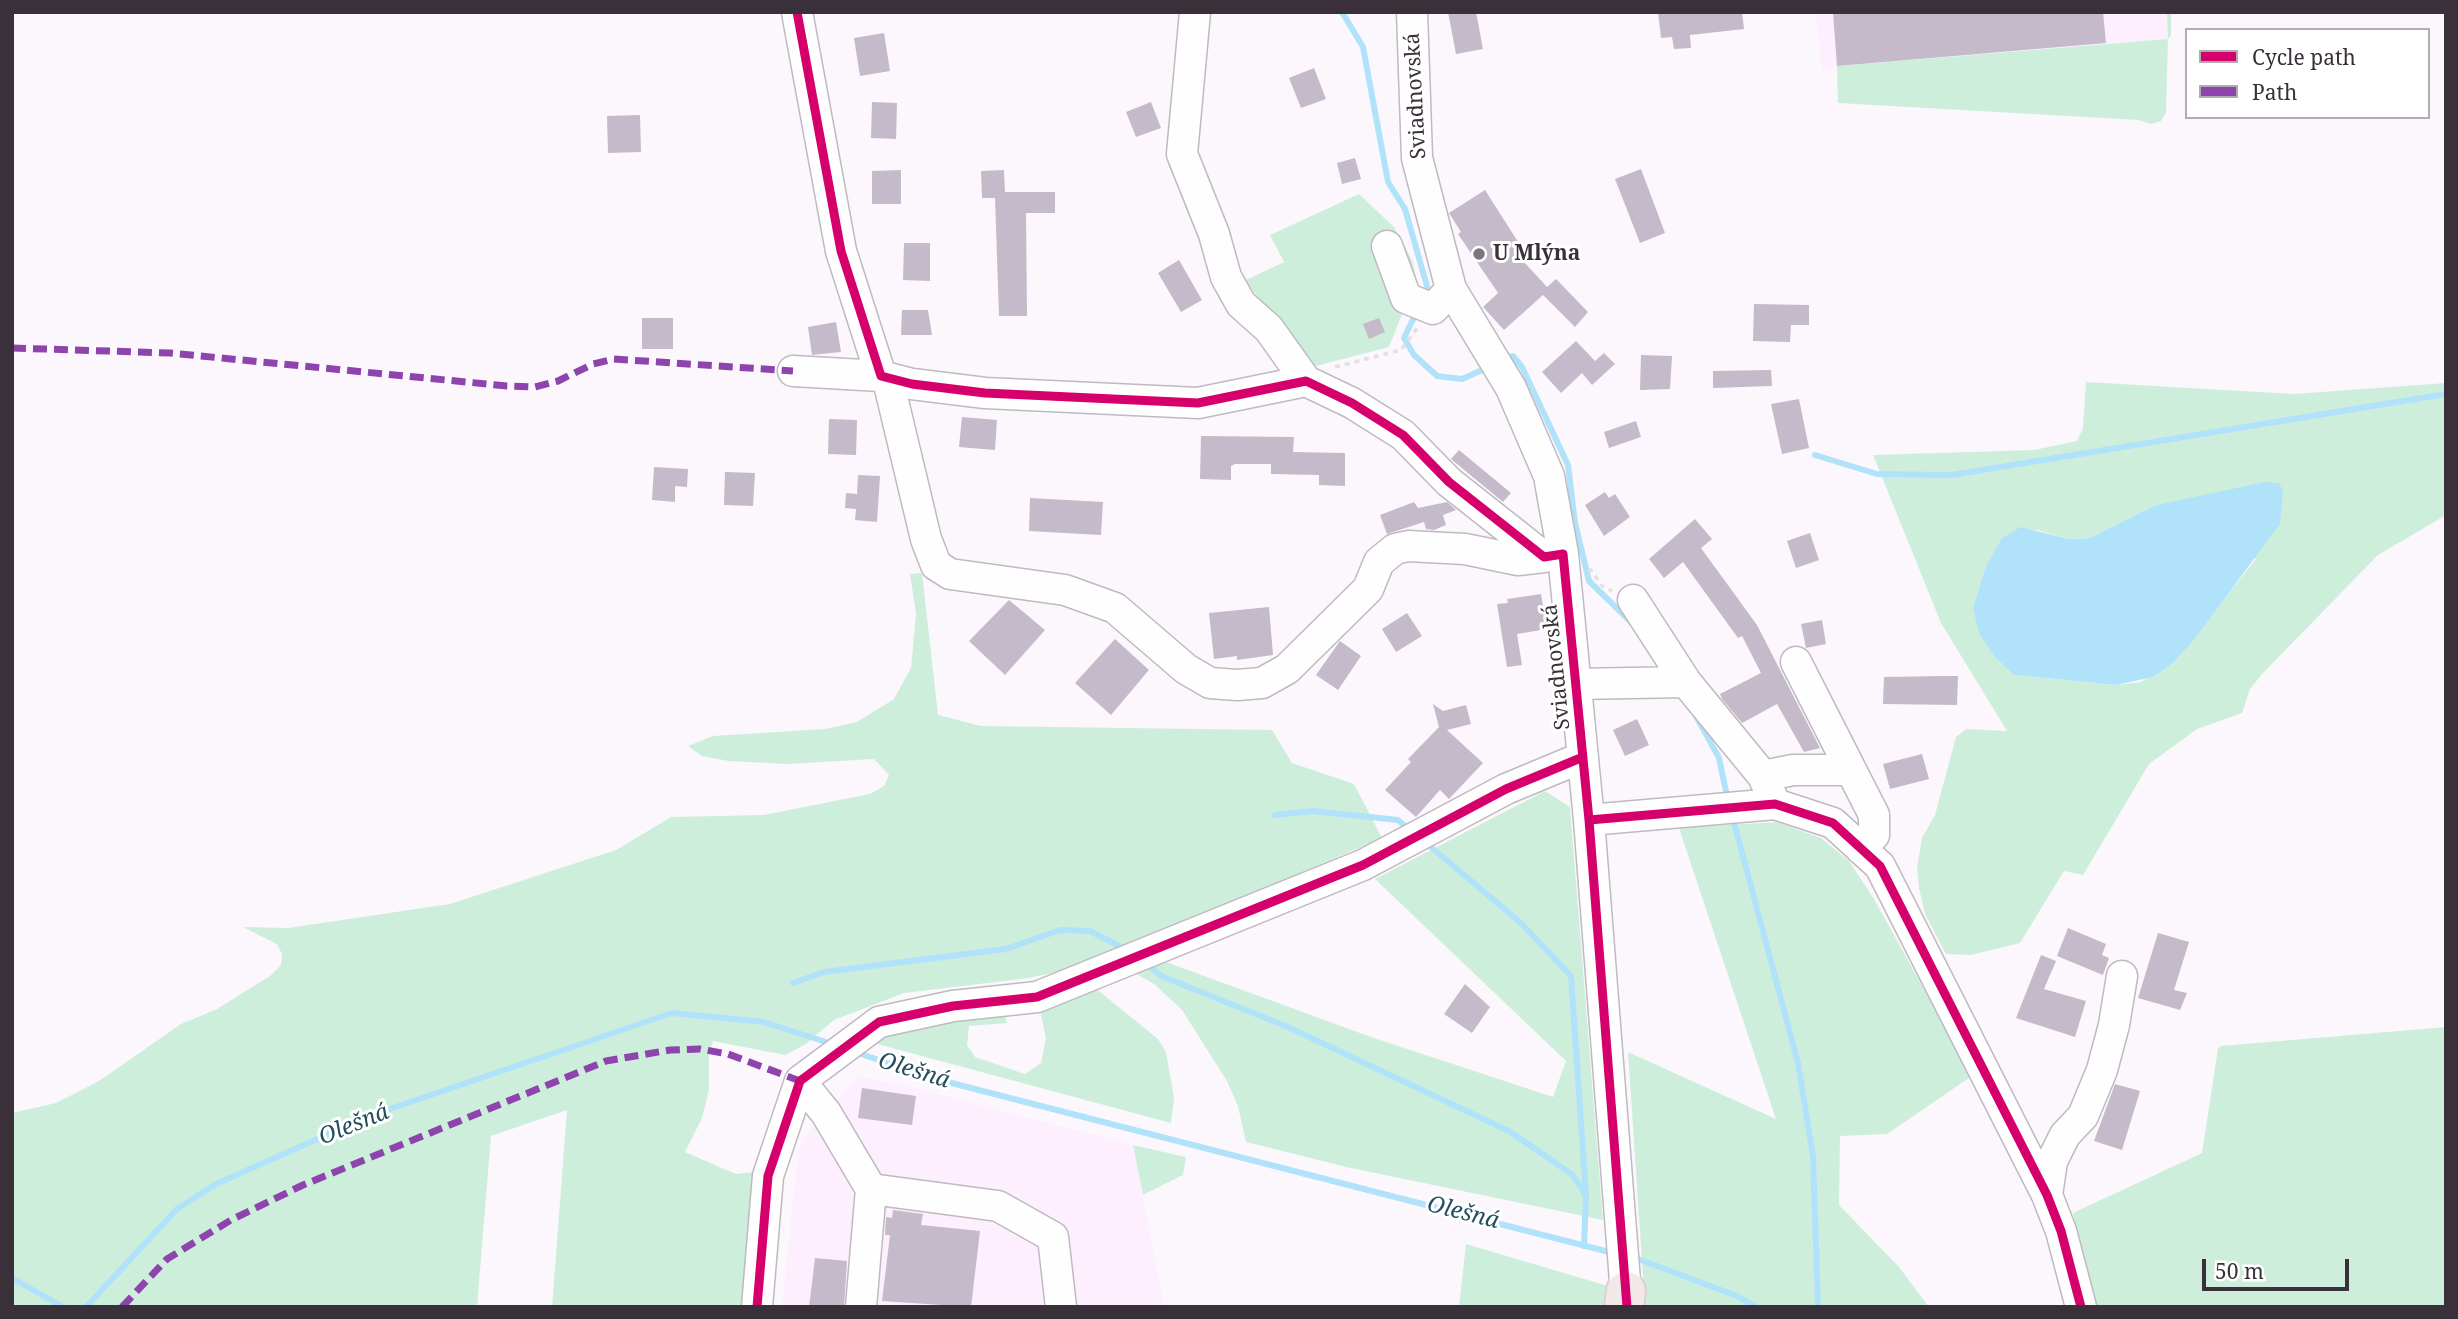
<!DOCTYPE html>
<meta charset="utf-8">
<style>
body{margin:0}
#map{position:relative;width:2458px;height:1319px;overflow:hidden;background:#fcf7fc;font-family:"Noto Serif",serif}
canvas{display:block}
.frame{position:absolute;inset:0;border:14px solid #393039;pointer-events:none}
.legend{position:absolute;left:2185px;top:28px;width:245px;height:91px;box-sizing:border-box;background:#fff;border:2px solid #b0acb0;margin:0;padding:9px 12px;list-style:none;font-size:21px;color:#393039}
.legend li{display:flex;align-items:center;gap:14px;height:35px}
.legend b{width:35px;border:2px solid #b0acb0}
.scale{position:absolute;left:2202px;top:1259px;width:147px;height:32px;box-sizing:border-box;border:4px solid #393039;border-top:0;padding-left:9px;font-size:21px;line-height:24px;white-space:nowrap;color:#393039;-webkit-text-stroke:5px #fff;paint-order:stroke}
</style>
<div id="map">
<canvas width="2458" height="1319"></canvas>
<div class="frame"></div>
<ul class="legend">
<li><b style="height:9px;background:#d6006c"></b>Cycle path</li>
<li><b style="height:9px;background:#8e44ad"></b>Path</li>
</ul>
<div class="scale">50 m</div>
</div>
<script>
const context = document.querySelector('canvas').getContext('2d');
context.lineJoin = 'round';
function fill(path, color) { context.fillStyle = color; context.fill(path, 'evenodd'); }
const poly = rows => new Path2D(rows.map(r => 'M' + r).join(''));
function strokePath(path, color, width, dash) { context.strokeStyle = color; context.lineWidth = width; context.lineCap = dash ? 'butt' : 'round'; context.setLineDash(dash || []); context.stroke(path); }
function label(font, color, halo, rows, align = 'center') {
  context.font = font + ' "Noto Serif",serif'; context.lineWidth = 6; context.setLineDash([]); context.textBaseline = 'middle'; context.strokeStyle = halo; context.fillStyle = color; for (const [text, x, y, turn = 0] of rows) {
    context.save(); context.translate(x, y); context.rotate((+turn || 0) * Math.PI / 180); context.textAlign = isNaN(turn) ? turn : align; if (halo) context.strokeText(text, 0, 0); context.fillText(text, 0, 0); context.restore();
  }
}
fill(poly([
 [1816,12,2167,12,2168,39,1837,66,1822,71],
 [858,1076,922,1090,1133,1145,1164,1307,782,1307,798,1154,804,1138]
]), '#fdeffe');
fill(poly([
 [2167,12,2171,12,2171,36,2168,39,2166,113,2161,121,2151,124,2139,120,1838,103,1837,66,2168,39],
 [1359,194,1394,227,1413,262,1419,294,1403,312,1389,347,1316,366,1298,357,1246,280,1284,262,1270,235],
 [2086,382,2294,394,2446,383,2446,515,2378,555,2263,673,2250,689,2242,713,2197,729,2149,764,2083,875,2064,871,2020,943,1971,955,1946,954,1925,914,1919,888,1917,868,1922,838,1935,815,1956,737,1966,729,2007,731,1941,623,1873,455,2034,450,2077,441,2083,428],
 [2190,499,2256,559,2173,663,2141,682,2116,685,2014,675,1973,608,1985,568,2001,539,2037,530,2069,539,2090,538,2156,505],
 [922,573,938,715,981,726,1272,730,1292,763,1354,784,1382,838,1083,966,1029,978,904,993,834,1020,806,1044,785,1055,713,1041,709,1055,709,1090,702,1118,685,1152,736,1174,755,1172,745,1307,552,1307,567,1110,491,1136,477,1307,12,1307,12,1113,56,1103,99,1081,181,1024,217,1009,270,976,281,965,282,954,277,944,243,927,288,928,450,904,616,850,671,817,764,815,870,794,884,786,889,775,874,759,786,764,729,761,702,756,688,746,713,736,825,729,857,722,894,699,911,668,916,614,910,574],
 [1545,791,1570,807,1603,1220,1346,1167,1246,1142,1238,1106,1227,1081,1182,1010,1154,984,1135,973,1166,962,1371,1037,1553,1097,1566,1061,1375,879],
 [1777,822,1821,838,1849,861,1874,899,1972,1076,1887,1134,1840,1136,1839,1205,1899,1267,1929,1307,1645,1307,1628,1052,1776,1119,1679,828],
 [1094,987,1158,1039,1166,1052,1174,1098,1171,1123,866,1041,1003,1010,1007,1023,969,1026,967,1045,975,1057,1025,1074,1041,1063,1046,1038,1039,1006],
 [2446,1027,2446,1307,2093,1307,2073,1213,2202,1153,2218,1048,2221,1046],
 [1133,1145,1186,1157,1183,1175,1143,1195],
 [1466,1244,1608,1286,1605,1307,1459,1307]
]), '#ceeedc');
fill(poly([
 [2265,482,2279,483,2283,491,2280,524,2196,637,2173,663,2153,677,2116,685,2014,675,1994,656,1979,633,1973,608,1985,568,2001,539,2020,527,2069,539,2090,538,2156,505]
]), '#b0e3f9');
strokePath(poly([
 [1342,12,1363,47,1388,182,1405,209,1427,286,1424,298],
 [1417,311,1404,338,1414,355,1437,376,1462,379,1489,367],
 [1505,360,1513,356,1522,367,1568,465,1575,523,1589,581,1631,622],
 [1815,455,1877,474,1952,475,2446,394],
 [1695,714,1719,758,1728,801],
 [1275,815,1313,811,1398,820,1411,831],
 [1732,815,1798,1063,1813,1156,1818,1307],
 [1425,842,1521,923,1571,976,1586,1196,1584,1246],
 [1145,962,1161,976,1288,1027,1509,1131,1573,1175,1586,1196],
 [793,983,824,972,1006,949,1060,930,1090,931,1127,950],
 [855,1052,932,1078,1613,1253],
 [1630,1256,1737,1296,1756,1307],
 [12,1278,63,1307],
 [86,1307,177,1209,216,1184,369,1116,672,1013,764,1022,832,1044]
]), '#b0e3f9', 6);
fill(poly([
 [1448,12,1476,12,1483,49,1456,54],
 [1658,12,1742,12,1744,29,1690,35,1691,48,1674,49,1672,37,1661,38],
 [1833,12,2103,12,2106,43,1837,66],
 [884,33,890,71,860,76,854,38],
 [1314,68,1326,99,1301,108,1289,78],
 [872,102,897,103,896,139,871,138],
 [1151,102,1161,128,1136,137,1126,112],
 [640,115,641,152,608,153,607,116],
 [1355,158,1361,179,1342,184,1337,163],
 [1641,169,1665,233,1640,243,1615,179],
 [901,170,901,204,872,204,872,171],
 [1004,170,1005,192,1055,192,1055,213,1026,213,1027,316,999,316,995,198,982,198,981,171],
 [1485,190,1529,259,1524,262,1547,287,1556,279,1588,312,1575,327,1543,295,1504,330,1483,307,1498,293,1458,234,1461,232,1449,213],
 [904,243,930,243,930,281,903,280],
 [1179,260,1202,300,1181,312,1158,273],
 [1754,304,1809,305,1809,325,1791,325,1790,342,1753,341],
 [902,310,928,310,932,335,901,335],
 [642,318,673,318,673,349,642,349],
 [1379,318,1385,332,1369,339,1363,324],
 [836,322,841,352,812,355,808,327],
 [1576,341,1595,361,1604,353,1615,364,1592,385,1582,373,1561,393,1542,372],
 [1641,355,1672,356,1670,389,1640,390],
 [1771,370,1772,386,1713,388,1713,371],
 [1799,399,1809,448,1782,454,1771,404],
 [962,417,997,420,995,450,959,447],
 [829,419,857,420,856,455,828,454],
 [1636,421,1641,437,1609,448,1604,432],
 [1201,436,1294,437,1293,452,1345,453,1345,486,1319,485,1319,475,1271,474,1271,464,1235,464,1231,466,1231,480,1200,479],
 [1459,450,1511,493,1503,502,1451,459],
 [654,467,688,469,687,487,675,486,675,502,652,500],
 [725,472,755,473,753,506,724,505],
 [858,475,880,476,877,522,855,520,856,509,845,508,846,493,857,494],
 [1605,492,1609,498,1615,494,1630,517,1604,536,1585,505],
 [1030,498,1103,502,1101,535,1029,531],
 [1414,502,1418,508,1447,502,1456,510,1443,515,1446,525,1434,530,1426,529,1424,522,1387,534,1380,515],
 [1695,519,1712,539,1701,548,1757,625,1820,748,1804,752,1777,704,1742,723,1722,699,1720,694,1761,673,1742,636,1738,638,1683,562,1664,578,1649,559],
 [1810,533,1819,560,1796,568,1787,541],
 [1541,594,1547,629,1517,634,1522,665,1507,667,1497,604,1508,603,1507,599],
 [1009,600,1045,630,1005,675,969,641],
 [1269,607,1273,655,1237,660,1237,656,1214,659,1209,613],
 [1407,613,1422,636,1396,652,1382,629],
 [1822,620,1826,644,1806,648,1801,624],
 [1115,639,1149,670,1111,715,1075,683],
 [1340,641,1361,656,1338,690,1316,675],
 [1942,676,1958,676,1957,705,1883,704,1884,677],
 [1433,704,1443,711,1466,705,1471,724,1447,730,1483,763,1449,799,1440,790,1416,817,1385,790,1411,762,1408,759,1439,727],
 [1637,719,1649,745,1625,756,1613,730],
 [1922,754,1929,779,1890,789,1883,764],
 [2068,928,2106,944,2102,955,2109,958,2103,975,2057,956],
 [2158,933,2189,942,2174,990,2187,993,2180,1010,2138,998],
 [2041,955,2056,961,2044,989,2086,1001,2075,1037,2016,1018],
 [1465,984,1490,1007,1472,1033,1444,1014],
 [2115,1084,2140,1091,2122,1150,2094,1141],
 [862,1088,916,1096,912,1125,858,1118],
 [893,1210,923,1214,921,1225,980,1231,971,1307,882,1301,890,1235,885,1235,886,1217,892,1218],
 [815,1258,847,1261,844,1307,809,1307]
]), '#c4bac9');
const minor = poly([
 [797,12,841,251,881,376,912,384,985,393,1198,403,1306,381,1352,403,1403,435,1449,482,1544,557,1563,554],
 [1195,12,1182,154,1214,234,1226,277,1241,304,1269,329,1306,381],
 [1412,12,1417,158,1451,289,1511,388,1549,476,1563,554,1589,820,1627,1307],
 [1387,246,1406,298,1433,309,1451,289],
 [793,371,881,376],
 [888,380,926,539,936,565,950,574,1065,590,1115,608,1186,669,1210,683,1237,685,1262,683,1287,669,1368,589,1379,562,1395,549,1408,546,1465,549,1518,560,1544,557],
 [1633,600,1686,682],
 [1796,662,1874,815,1874,835,1861,849],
 [1575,684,1686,682,1763,776,1775,804],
 [1763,776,1793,770,1851,770],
 [1589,820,1775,804,1833,823,1880,866,2047,1195,2061,1231,2081,1307],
 [800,1081,826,1113,871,1189,998,1206,1053,1237,1061,1307],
 [2047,1195,2052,1161,2065,1135,2083,1116,2102,1070,2114,1025,2122,976],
 [757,1307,768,1176,800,1081,879,1022,953,1006,1037,997,1363,865,1506,789,1583,757],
 [861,1307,871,1189]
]);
const highway = poly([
 [1624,1307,1626,1291]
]);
strokePath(minor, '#bfb9c0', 33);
strokePath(highway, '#d7d2d7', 42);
strokePath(poly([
 [1335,367,1401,350,1418,327],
 [1588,570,1591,570,1602,586,1612,591]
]), '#e2e0e2', 3.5, [5, 5]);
strokePath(minor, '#fffeff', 30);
strokePath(highway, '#f1e8e7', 38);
strokePath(poly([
 [12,348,170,353,507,386,535,387,558,381,593,364,614,359,793,371],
 [122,1307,167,1259,231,1220,303,1185,606,1061,670,1050,700,1049,728,1054,800,1081]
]), '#8e44ad', 7, [14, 7]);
strokePath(poly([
 [797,12,841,251,881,376,912,384,985,393,1198,403,1306,381,1352,403,1403,435,1449,482,1544,557,1563,554,1589,820,1627,1307],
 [1589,820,1775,804,1833,823,1880,866,2047,1195,2061,1231,2081,1307],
 [757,1307,768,1176,800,1081,879,1022,953,1006,1037,997,1363,865,1506,789,1583,757]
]), '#d6006c', 9);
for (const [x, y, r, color] of [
 [1479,254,7,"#7d767d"]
]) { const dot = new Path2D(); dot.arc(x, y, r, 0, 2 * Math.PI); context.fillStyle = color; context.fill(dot); strokePath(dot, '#fff', 2.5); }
label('21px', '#393039', '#fff', [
 ["Sviadnovská",1416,96,-93],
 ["Sviadnovská",1557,667,-96]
]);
label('bold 21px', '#393039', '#fff', [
 ["U Mlýna",1493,254]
], 'left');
label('italic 23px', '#234e5e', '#fff', [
 ["Olešná",914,1071,17],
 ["Olešná",354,1125,-22],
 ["Olešná",1463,1213,14]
]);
</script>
